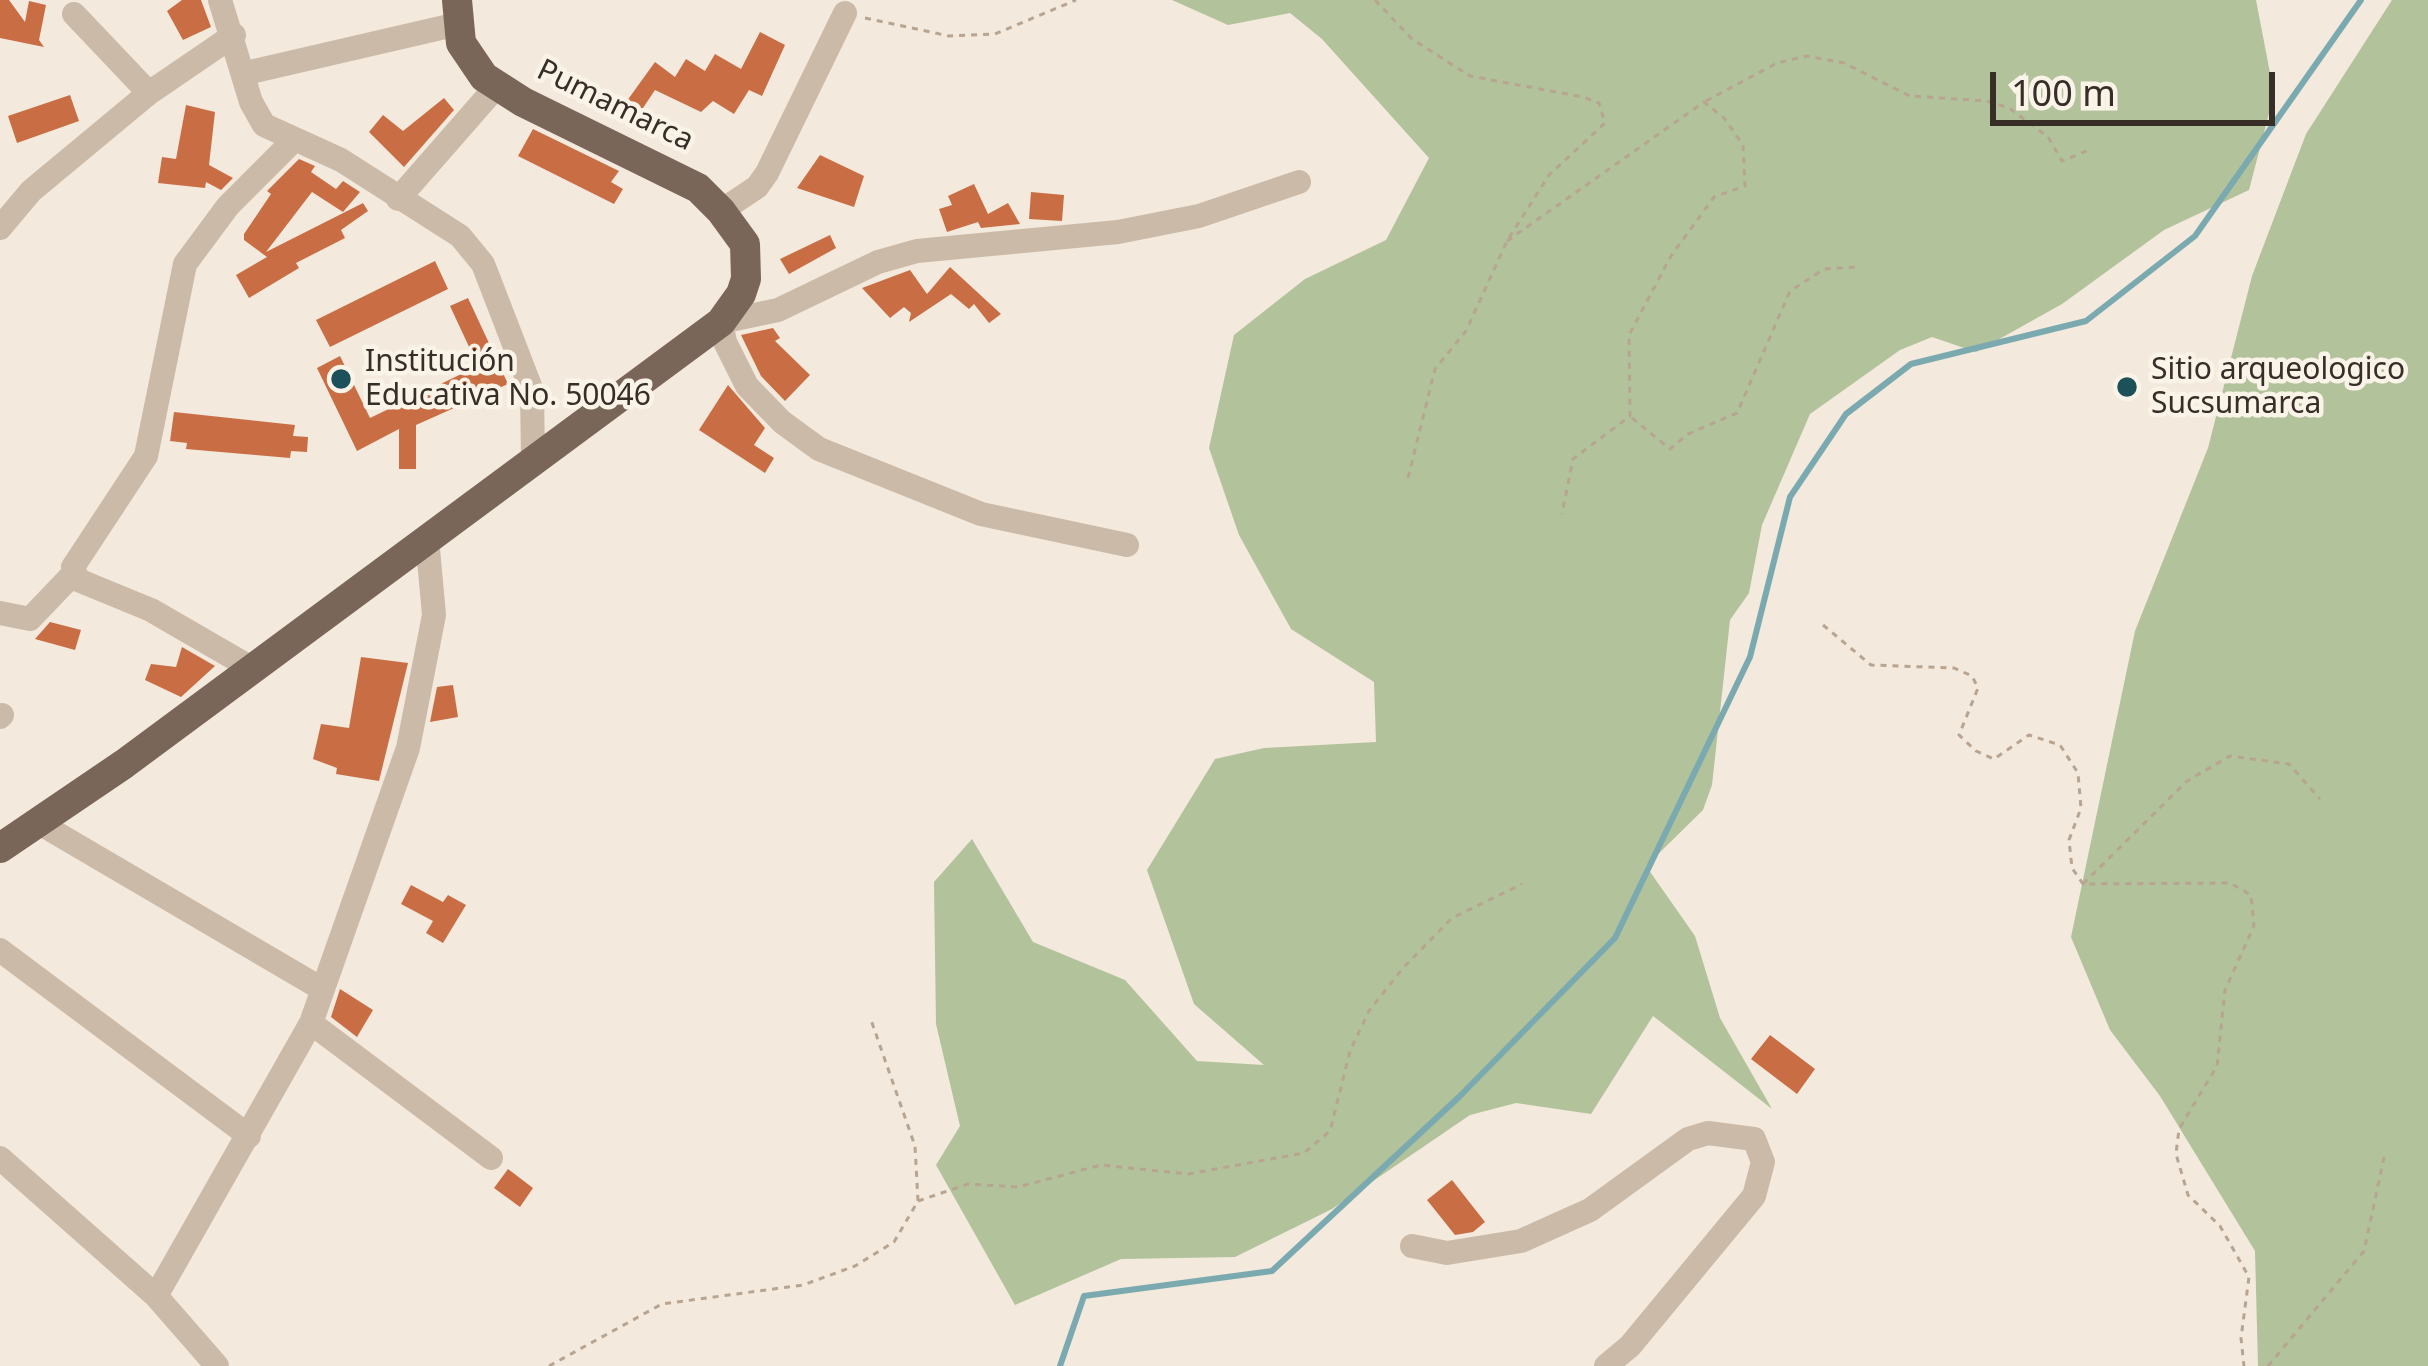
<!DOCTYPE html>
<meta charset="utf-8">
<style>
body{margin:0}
#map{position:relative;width:2428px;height:1366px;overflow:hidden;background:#f3e9dc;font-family:"Noto Sans",sans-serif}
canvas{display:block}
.scale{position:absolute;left:1990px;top:72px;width:285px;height:54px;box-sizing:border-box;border:6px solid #372e28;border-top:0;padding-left:15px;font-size:36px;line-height:42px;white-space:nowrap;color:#372e28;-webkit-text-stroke:9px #faf3e8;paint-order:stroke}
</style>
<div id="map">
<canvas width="2428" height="1366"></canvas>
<div class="scale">100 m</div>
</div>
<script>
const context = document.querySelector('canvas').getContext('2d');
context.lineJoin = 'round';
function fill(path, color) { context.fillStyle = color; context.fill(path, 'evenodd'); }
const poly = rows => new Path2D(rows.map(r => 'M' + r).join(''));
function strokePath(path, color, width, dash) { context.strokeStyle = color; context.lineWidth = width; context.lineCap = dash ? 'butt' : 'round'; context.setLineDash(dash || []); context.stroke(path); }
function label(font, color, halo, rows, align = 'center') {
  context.font = font + ' "Noto Sans",sans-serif'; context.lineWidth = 9; context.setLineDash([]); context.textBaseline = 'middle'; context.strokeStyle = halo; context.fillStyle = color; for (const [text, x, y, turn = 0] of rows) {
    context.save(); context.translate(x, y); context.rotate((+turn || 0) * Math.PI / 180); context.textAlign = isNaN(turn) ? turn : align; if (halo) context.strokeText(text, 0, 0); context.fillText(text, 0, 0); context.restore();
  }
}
fill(poly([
 [1172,0,2256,0,2274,94,2249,190,2164,230,2062,304,1976,352,1932,337,1900,350,1810,414,1762,525,1749,593,1730,620,1712,785,1703,810,1646,866,1695,936,1720,1018,1772,1109,1653,1016,1591,1114,1516,1103,1470,1115,1332,1209,1235,1257,1121,1259,1015,1305,936,1165,960,1126,936,1024,934,882,972,839,1033,942,1125,980,1197,1061,1264,1065,1194,1004,1147,870,1215,759,1264,748,1376,742,1374,682,1291,629,1239,535,1209,448,1234,335,1305,279,1386,240,1429,158,1322,39,1290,13,1228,25],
 [2392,0,2428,0,2428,1366,2258,1366,2255,1251,2160,1096,2110,1030,2071,937,2135,631,2208,448,2252,276,2306,134]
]), '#b2c29b');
strokePath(poly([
 [1060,1366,1084,1296,1272,1271,1459,1097,1615,938,1750,657,1790,497,1846,414,1911,364,2086,321,2195,236,2361,0]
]), '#7aaab0', 6);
fill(poly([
 [0,0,9,0,25,22,29,1,46,5,39,40,44,47,0,38],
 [182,0,201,0,211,27,183,40,167,11],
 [760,32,785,45,762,96,749,90,734,114,713,101,701,112,655,90,631,126,616,116,655,62,675,77,686,59,705,71,715,54,741,69],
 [70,95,79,121,17,143,8,116],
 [444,98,454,110,404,167,369,132,383,115,403,131],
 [186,105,215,112,209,165,233,178,221,190,206,182,205,188,158,183,162,157,176,159],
 [533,129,619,171,611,182,623,189,614,204,518,156],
 [820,155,864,176,854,207,797,188],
 [299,159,315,166,311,172,336,189,343,181,360,192,343,212,312,192,266,252,363,203,368,211,341,230,345,238,296,263,299,268,249,298,236,275,267,257,244,240,244,234,271,194,267,191],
 [974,184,988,214,1008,203,1020,224,981,228,978,222,947,232,939,209,952,205,948,196],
 [1031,192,1064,195,1062,221,1029,219],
 [830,235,836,248,789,274,780,259],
 [435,261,448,289,330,347,316,320],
 [950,267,1001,314,989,323,974,304,969,309,951,294,909,322,911,313,904,307,890,318,862,288,910,270,927,294],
 [468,298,508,384,416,425,416,469,399,469,399,429,357,451,317,368,340,356,370,418,478,366,450,306],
 [773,328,780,338,775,341,810,375,785,401,761,376,741,335],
 [728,385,765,428,754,445,774,458,765,473,699,430],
 [174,412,295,425,293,436,308,437,307,452,291,451,290,458,186,449,187,443,170,441],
 [50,622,81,630,75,650,35,639],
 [182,647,215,666,181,697,145,680,151,664,176,667],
 [361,657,408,663,379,781,336,774,337,768,313,759,321,724,349,728],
 [453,685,458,717,430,722,437,687],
 [411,885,443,902,448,895,466,905,443,943,426,933,433,921,401,904],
 [340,989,373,1010,357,1037,331,1017],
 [1770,1035,1815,1069,1797,1094,1751,1059],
 [508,1169,533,1188,520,1207,494,1188],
 [1452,1180,1485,1222,1473,1232,1455,1235,1427,1200]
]), '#c96e44');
strokePath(poly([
 [1375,0,1412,39,1470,76,1583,97,1599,103,1605,123,1549,175,1507,241,1466,331,1435,369,1408,478],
 [865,18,949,36,995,34,1076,0],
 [1706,101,1777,63,1807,56,1844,63,1910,96,1987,101,2009,108,2048,137,2062,161,2089,150],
 [1507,241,1704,102,1724,118,1743,145,1745,186,1714,197,1671,256,1629,335,1630,416,1573,459,1562,514],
 [1632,418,1670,449,1688,434,1737,413,1790,291,1824,269,1858,267],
 [1823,625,1871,665,1954,668,1972,676,1978,688,1959,735,1976,751,1994,759,2029,735,2060,745,2078,773,2081,808,2069,840,2072,868,2083,884,2230,883,2251,895,2254,926,2225,990,2217,1066,2179,1129,2176,1154,2188,1195,2220,1226,2249,1277,2241,1338,2244,1366],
 [2083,884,2187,781,2230,756,2289,764,2320,799],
 [918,1201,968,1184,1018,1187,1101,1165,1188,1174,1304,1153,1330,1131,1350,1051,1369,1011,1403,968,1452,918,1522,884],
 [549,1366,662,1304,803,1285,855,1266,894,1242,918,1201,915,1146,870,1017],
 [2268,1366,2364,1251,2385,1153]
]), '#b7a491', 3, [6, 6]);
strokePath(poly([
 [220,0,251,102,264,125,341,160,460,236,483,264,532,391,533,461],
 [74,14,149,93],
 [246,73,458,24],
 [398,199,496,87],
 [721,211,757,187,767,173,845,13],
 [0,228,31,191,149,93,234,35],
 [1127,545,981,514,819,449,782,422,747,386,725,342,721,322,778,310,878,262,917,251,1118,232,1199,216,1299,182],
 [0,613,30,619,73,574],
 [253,669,151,610,78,580,73,567,146,456,185,264,228,206,292,142],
 [0,717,2,715],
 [39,823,322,989],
 [0,950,249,1136],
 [311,1023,491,1158],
 [0,1158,156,1296,217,1366],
 [1412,1246,1447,1253,1521,1241,1590,1210,1688,1139,1708,1133,1754,1139,1763,1162,1754,1196,1630,1346,1606,1366],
 [156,1296,311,1023,408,748,434,615,427,538]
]), '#cbbaa7', 24);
strokePath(poly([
 [0,848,124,764,721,322,741,294,746,279,745,244,721,211,698,188,523,102,484,77,461,43,457,0]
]), '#7a6659', 30);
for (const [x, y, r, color] of [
 [341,379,12,"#1c515a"],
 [2127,387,12,"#1c515a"]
]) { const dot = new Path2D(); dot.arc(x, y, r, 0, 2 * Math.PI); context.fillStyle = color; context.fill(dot); strokePath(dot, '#faf3e8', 4.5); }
label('30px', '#372e28', '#faf3e8', [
 ["Pumamarca",615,106,26]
]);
label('30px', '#372e28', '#faf3e8', [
 ["Institución",365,362],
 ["Educativa No. 50046",365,396],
 ["Sitio arqueologico",2151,370],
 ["Sucsumarca",2151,404]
], 'left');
</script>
